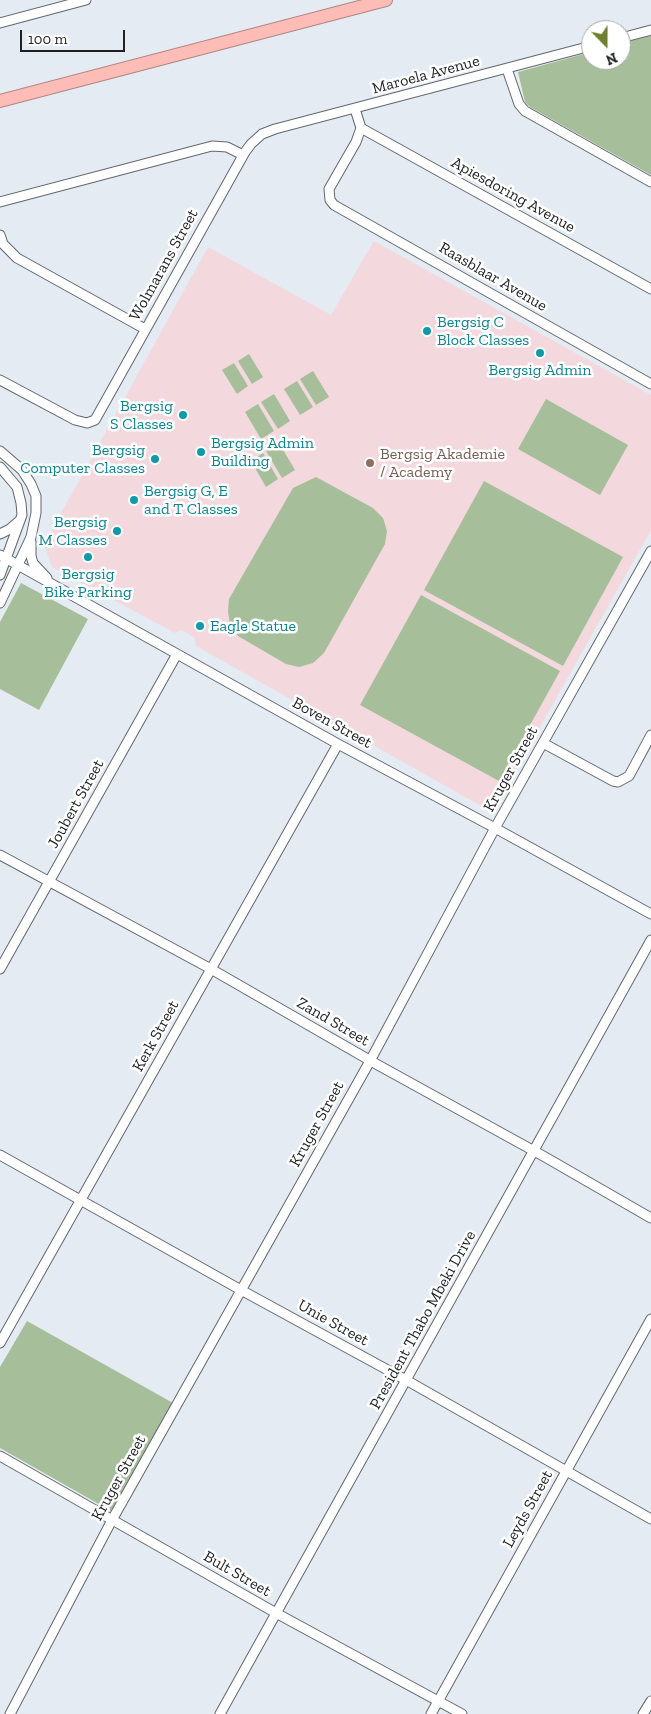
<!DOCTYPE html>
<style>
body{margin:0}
#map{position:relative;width:651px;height:1714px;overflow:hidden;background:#e4ebf2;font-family:"Zilla Slab",serif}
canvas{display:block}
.north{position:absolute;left:581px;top:20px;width:50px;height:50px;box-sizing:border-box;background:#fff;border:1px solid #a5a6a7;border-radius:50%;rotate:158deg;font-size:14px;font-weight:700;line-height:20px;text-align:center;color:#1e2022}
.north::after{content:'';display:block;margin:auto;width:18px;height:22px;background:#6f7f2e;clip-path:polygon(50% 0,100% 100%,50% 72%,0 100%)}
.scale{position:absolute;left:20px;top:30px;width:105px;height:22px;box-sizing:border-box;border:2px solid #1e2022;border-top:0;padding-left:6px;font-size:15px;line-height:18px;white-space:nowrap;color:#1e2022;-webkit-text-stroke:4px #fff;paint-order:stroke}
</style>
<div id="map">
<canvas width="651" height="1714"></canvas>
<div class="north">N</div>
<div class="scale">100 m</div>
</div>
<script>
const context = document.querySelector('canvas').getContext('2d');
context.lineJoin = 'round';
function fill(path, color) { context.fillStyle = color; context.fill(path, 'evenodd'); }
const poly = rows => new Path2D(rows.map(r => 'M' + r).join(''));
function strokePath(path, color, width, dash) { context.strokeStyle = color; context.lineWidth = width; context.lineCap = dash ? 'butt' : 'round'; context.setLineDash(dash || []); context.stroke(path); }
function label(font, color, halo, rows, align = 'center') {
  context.font = font + ' "Zilla Slab",serif'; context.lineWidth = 5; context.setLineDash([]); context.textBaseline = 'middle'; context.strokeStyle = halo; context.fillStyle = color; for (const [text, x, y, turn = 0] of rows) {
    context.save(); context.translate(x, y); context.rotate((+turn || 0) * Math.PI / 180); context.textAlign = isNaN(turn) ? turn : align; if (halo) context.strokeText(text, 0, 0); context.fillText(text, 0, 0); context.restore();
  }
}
fill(poly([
 [374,241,651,395,651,530,492,812,196,646,194,637,181,630,175,633,52,567,44,544,208,247,331,315]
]), '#f3d8dd');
fill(poly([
 [651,35,651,175,530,107,525,102,518,72,591,52,591,60,621,60,621,43],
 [249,354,263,377,252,384,238,361],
 [234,363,248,386,237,394,222,370],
 [313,371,329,397,316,405,300,379],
 [297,381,313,407,300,415,284,389],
 [274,394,290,421,278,429,261,402],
 [546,399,628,445,600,495,518,449],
 [258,404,274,431,261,439,245,412],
 [279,443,295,470,282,478,266,451],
 [263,453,278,479,266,487,251,461],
 [316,477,373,508,383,518,387,531,385,544,324,653,313,663,299,667,286,664,238,636,230,624,228,612,229,599,293,488],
 [484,481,623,557,563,666,424,590],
 [21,583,88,619,39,710,0,689,0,622],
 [421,595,560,671,499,781,360,705],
 [27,1321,173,1403,111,1511,0,1448,0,1367]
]), '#a6bf9a');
const minor = poly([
 [0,23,86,0],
 [621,38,651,30],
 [507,69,519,104,525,111,651,182],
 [355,109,361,128,356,142,329,189,330,200,334,205,651,384],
 [361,128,651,289],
 [0,202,212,146,227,147,243,155],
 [0,235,3,244,17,258,145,329],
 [0,380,75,420,87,423,95,420,245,152,251,144,262,134,275,129,591,46],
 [0,451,22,470,31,484,36,496,36,513,31,537,0,603],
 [0,467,17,487,21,503,22,515,0,575],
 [0,534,10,529,18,522],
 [31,542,31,556,33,563,47,578],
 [0,555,338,744,495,828,651,914],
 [543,743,613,781,618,782,629,776,651,735],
 [0,855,211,969,378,1065,545,1157,651,1218],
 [0,969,177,654],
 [0,1155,241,1290,406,1380,651,1519],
 [0,1343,338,744],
 [0,1456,276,1613,462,1714],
 [10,1714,112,1520,370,1061,495,828,651,551],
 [220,1714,651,940],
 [431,1714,651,1319],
 [643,1714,651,1701]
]);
const highway = poly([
 [0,101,386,0]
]);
strokePath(minor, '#62676d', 11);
strokePath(highway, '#b08582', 14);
strokePath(minor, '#fff', 9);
strokePath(highway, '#febcb6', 12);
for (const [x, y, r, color] of [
 [427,331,5,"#0f9aa8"],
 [540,353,5,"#0f9aa8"],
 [183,415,5,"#0f9aa8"],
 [201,452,5,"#0f9aa8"],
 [155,459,5,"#0f9aa8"],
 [370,463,5,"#8d6e63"],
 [134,500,5,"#0f9aa8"],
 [117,531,5,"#0f9aa8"],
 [88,557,5,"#0f9aa8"],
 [200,626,5,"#0f9aa8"]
]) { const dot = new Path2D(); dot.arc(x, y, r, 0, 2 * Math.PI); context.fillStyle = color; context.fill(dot); strokePath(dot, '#fff', 2); }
label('16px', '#1e2022', '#fff', [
 ["Maroela Avenue",426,75,-15],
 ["Apiesdoring Avenue",513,195,29],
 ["Wolmarans Street",164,265,-61],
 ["Raasblaar Avenue",493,277,30],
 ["Boven Street",332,723,29],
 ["Kruger Street",511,769,-61],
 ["Joubert Street",76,804,-61],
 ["Zand Street",333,1022,30],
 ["Kerk Street",156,1036,-61],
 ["Kruger Street",317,1124,-61],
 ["President Thabo Mbeki Drive",423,1320,-61],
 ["Unie Street",333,1323,29],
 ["Kruger Street",119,1478,-61],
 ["Leyds Street",528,1509,-61],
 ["Bult Street",237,1574,30]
]);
label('16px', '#0d838f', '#fff', [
 ["Bergsig C",437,322],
 ["Block Classes",437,340],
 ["Bergsig Admin",540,370,"center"],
 ["Bergsig",173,406,"right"],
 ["S Classes",173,424,"right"],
 ["Bergsig Admin",211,443],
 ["Building",211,461],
 ["Bergsig",145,450,"right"],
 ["Computer Classes",145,468,"right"],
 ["Bergsig G, E",144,491],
 ["and T Classes",144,509],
 ["Bergsig",107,522,"right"],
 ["M Classes",107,540,"right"],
 ["Bergsig",88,574,"center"],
 ["Bike Parking",88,592,"center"],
 ["Eagle Statue",210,626]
], 'left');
label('16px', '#785e54', '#fff', [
 ["Bergsig Akademie",380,454],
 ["/ Academy",380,472]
], 'left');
</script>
